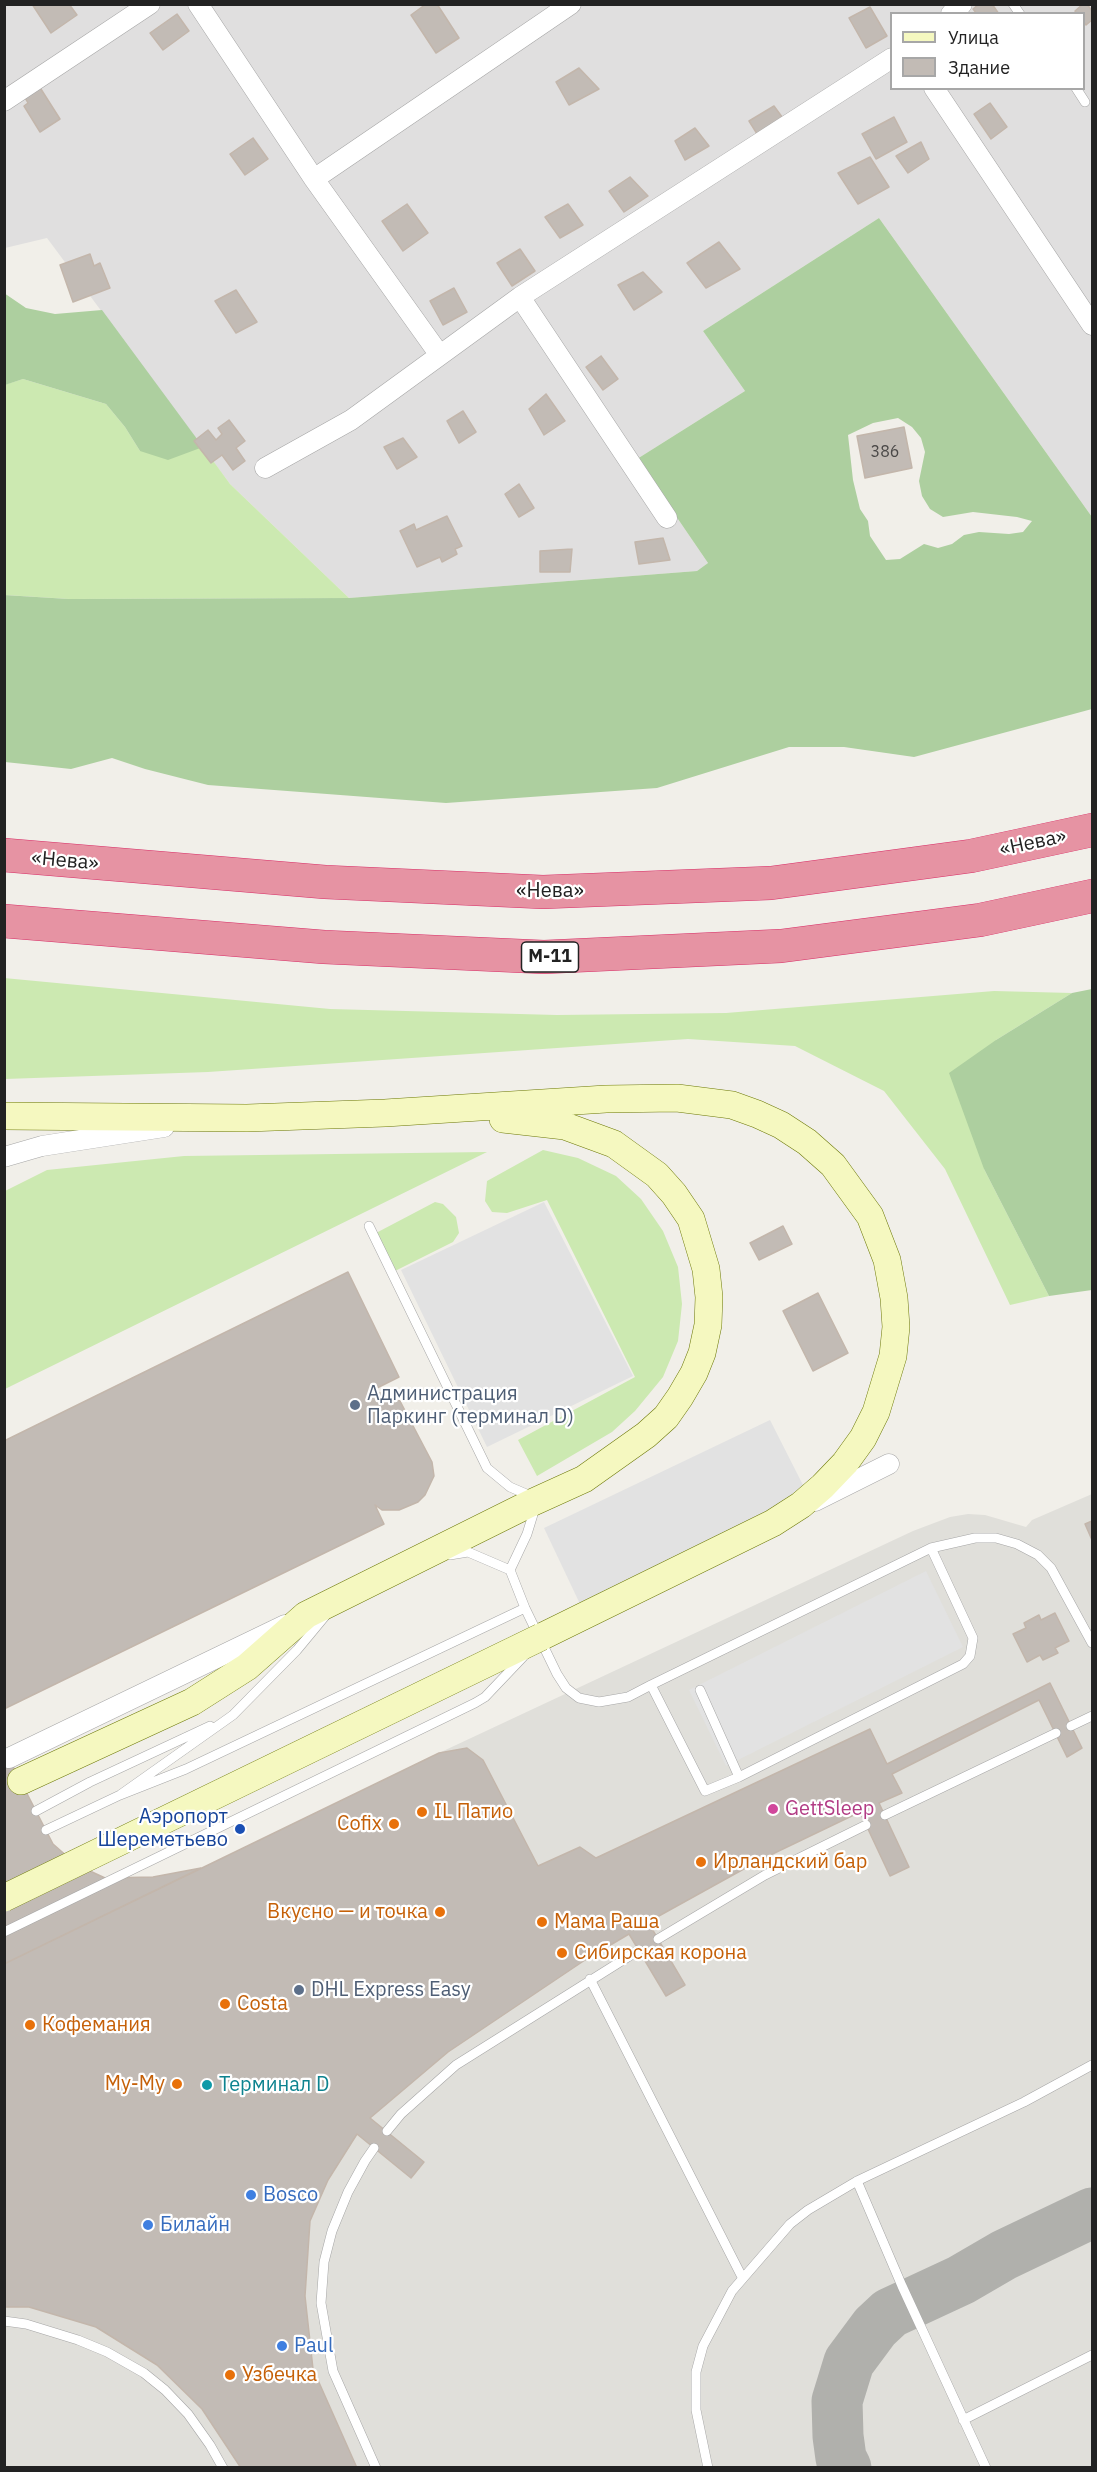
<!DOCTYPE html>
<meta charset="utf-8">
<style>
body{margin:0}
#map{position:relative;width:1097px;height:2472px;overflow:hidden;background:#f1efe9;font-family:"IBM Plex Sans",sans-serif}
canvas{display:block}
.frame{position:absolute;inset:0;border:6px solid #222;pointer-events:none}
.legend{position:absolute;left:890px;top:12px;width:195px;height:78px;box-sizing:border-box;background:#fff;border:2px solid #a7a7a7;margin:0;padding:8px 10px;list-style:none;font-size:18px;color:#222}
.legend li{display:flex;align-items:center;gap:12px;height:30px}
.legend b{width:30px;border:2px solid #a7a7a7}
</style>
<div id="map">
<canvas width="1097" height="2472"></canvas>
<div class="frame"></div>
<ul class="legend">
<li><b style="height:8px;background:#f5f8c0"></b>Улица</li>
<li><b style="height:16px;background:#c2bbb5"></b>Здание</li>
</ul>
</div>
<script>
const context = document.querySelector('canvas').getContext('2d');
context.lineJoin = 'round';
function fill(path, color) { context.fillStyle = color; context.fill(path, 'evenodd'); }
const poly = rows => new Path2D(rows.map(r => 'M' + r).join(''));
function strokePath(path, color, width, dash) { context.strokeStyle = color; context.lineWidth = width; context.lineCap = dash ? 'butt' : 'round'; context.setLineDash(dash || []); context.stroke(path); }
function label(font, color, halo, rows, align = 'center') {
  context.font = font + ' "IBM Plex Sans",sans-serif'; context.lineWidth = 4.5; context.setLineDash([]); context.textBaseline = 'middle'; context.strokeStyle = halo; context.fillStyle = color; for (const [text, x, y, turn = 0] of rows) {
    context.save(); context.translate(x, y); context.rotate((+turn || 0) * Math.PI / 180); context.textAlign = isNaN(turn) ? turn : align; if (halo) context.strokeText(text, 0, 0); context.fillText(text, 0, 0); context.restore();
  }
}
fill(poly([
 [4,5,1092,5,1092,517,879,218,703,331,745,391,637,459,708,563,697,571,349,598,230,484,47,238,5,248],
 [892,14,1084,14,1084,88,892,88]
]), '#e0dfdf');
fill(poly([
 [1092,1494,1092,2467,5,2468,5,1964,439,1753,913,1531,950,1517,968,1514,985,1515,1026,1527,1032,1520]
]), '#e0dfda');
fill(poly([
 [23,379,106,404,125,427,140,451,203,447,230,484,349,598,69,599,5,595,4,385],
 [4,978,330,1009,557,1015,726,1013,994,991,1072,993,996,1040,984,1169,1049,1296,1010,1305,945,1169,884,1091,795,1046,688,1039,208,1072,5,1079],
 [543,1150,578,1158,616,1176,641,1199,663,1231,678,1267,682,1304,678,1341,663,1377,635,1411,612,1432,537,1476,518,1440,635,1377,547,1200,507,1213,492,1212,485,1201,487,1181],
 [487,1152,5,1389,5,1191,47,1170,184,1156],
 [435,1202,443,1204,456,1217,459,1233,453,1242,395,1271,376,1233]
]), '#cce9b1');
fill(poly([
 [879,218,1092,517,1092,709,914,757,844,747,789,747,657,788,446,803,208,785,145,769,112,758,71,769,5,762,4,595,69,599,349,598,697,571,708,563,637,459,745,391,703,331],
 [898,418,912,427,921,438,925,452,919,481,922,496,930,509,943,517,973,512,1017,517,1032,521,1023,532,1009,534,979,532,964,535,952,544,938,548,924,544,900,559,886,560,870,536,868,521,860,509,853,480,848,435,873,423],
 [4,293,26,308,55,314,102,310,203,447,168,460,140,451,125,427,106,404,23,379,5,385],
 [1092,989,1092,1290,1049,1296,984,1169,949,1073,996,1040,1072,993]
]), '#adcf9f');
fill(poly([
 [544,1202,633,1376,487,1447,401,1270],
 [770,1420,805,1489,774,1512,580,1604,544,1528],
 [926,1571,963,1647,726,1766,689,1690]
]), '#e2e2e2');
strokePath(poly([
 [846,2468,841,2458,838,2436,837,2401,849,2362,875,2327,890,2313,961,2280,1004,2255,1092,2213]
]), '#b0b0ac', 51);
const building = poly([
 [32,4,69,4,77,15,51,33,32,4],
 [426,4,437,4,459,38,436,53,411,15,426,4],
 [979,4,992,4,999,14,977,14,973,9,979,4],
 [1083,4,1087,4,1092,11,1092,20,1086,25,1084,22,1084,14,1077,14,1075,11,1083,4],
 [870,7,887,36,866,48,849,18,870,7],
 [177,14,189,31,163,50,150,33,177,14],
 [579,68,599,89,569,105,556,82,579,68],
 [39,86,60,119,40,132,24,106,28,103,24,96,39,86],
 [990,103,1007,127,991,139,974,114,990,103],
 [774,106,785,121,759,137,749,121,774,106],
 [894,117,907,142,876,159,862,134,894,117],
 [695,128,709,146,685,160,675,141,695,128],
 [253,138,268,159,245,175,230,154,253,138],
 [921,142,929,159,908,173,896,156,921,142],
 [870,157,889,187,858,204,838,173,870,157],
 [630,177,648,196,624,212,609,191,630,177],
 [407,204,428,233,403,251,382,221,407,204],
 [568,204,583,225,560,238,545,217,568,204],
 [719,242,740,269,706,288,687,263,719,242],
 [520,249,535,271,512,286,497,263,520,249],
 [90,254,94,266,100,263,110,288,73,302,60,265,90,254],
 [643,272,662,292,634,310,618,285,643,272],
 [454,288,467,312,443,325,430,301,454,288],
 [236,290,257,322,236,333,215,301,236,290],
 [601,356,618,379,603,390,586,367,601,356],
 [546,394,565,421,544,435,529,409,546,394],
 [463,411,476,432,459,443,447,421,463,411],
 [229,420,245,441,236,448,245,461,233,470,222,455,211,463,194,441,208,430,216,440,222,434,218,428,229,420],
 [904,427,912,468,865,478,857,436,904,427],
 [403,438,417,457,397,469,384,447,403,438],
 [519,484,534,508,519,517,505,494,519,484],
 [447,516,462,546,455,549,457,554,442,562,440,557,417,567,400,531,414,524,416,530,447,516],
 [663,538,670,560,639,564,635,542,663,538],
 [572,549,570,572,540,572,540,551,572,549],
 [783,1226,792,1244,759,1260,750,1243,783,1226],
 [348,1272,399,1377,371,1391,391,1395,400,1401,432,1462,434,1476,425,1495,418,1502,399,1510,382,1510,375,1505,384,1524,4,1709,4,1441,348,1272],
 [818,1293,848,1353,813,1371,783,1311,818,1293],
 [1092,1521,1092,1540,1085,1524,1092,1521],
 [1055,1613,1069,1641,1055,1648,1058,1653,1043,1660,1040,1655,1027,1662,1013,1634,1026,1628,1024,1623,1039,1615,1041,1620,1055,1613],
 [1050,1683,1082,1748,1067,1757,1039,1700,892,1774,902,1793,879,1803,909,1867,890,1876,860,1812,760,1860,648,1922,685,1985,666,1996,629,1934,585,1960,448,2052,370,2118,424,2162,411,2178,357,2134,328,2180,310,2221,305,2296,313,2369,357,2468,241,2468,202,2409,157,2365,96,2327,29,2307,4,2307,4,1964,439,1753,467,1748,483,1760,538,1866,580,1847,596,1858,870,1729,887,1764,1050,1683],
 [4,1749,53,1844,77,1865,105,1878,153,1877,201,1868,4,1964,4,1749]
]);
fill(building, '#c2bbb5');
strokePath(building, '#c3b6ab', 1.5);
const lane = poly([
 [1013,4,1020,14],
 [1076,88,1085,102],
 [369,1226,487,1468,510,1487,531,1496],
 [931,1548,975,1538,996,1538,1017,1544,1038,1555,1051,1568,1092,1643],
 [450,1555,468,1552,510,1570,527,1534,535,1508],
 [510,1570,525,1608,557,1674,566,1688,579,1698,599,1702,628,1697,651,1685,705,1791,739,1777,700,1690],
 [651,1685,931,1548,973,1638,970,1656,963,1664,739,1777],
 [1071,1726,1092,1716],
 [120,1795,186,1769,525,1608],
 [36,1811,90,1782,210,1726],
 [885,1815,1056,1733],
 [46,1830,120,1795,233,1715,297,1650,326,1615],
 [658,1939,765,1875,866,1825],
 [590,1979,742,2277],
 [387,2131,401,2114,456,2065,639,1950],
 [374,2148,365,2161,348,2192,332,2231,324,2262,321,2303,333,2371,376,2468],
 [857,2181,902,2286,986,2468],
 [4,2321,26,2324,78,2340,107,2352,144,2373,165,2390,188,2414,210,2445,223,2468],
 [963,2420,1092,2355],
 [708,2468,696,2410,696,2372,703,2346,732,2291,790,2224,808,2210,857,2181,1024,2102,1092,2065]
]);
const street = poly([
 [198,4,314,179,439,354],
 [951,14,962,4],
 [934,88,1092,325],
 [4,101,150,4],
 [314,179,571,4],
 [520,297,667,518],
 [265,468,351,420,520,297,892,58],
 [4,1157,42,1146,164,1127],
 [815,1501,889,1464],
 [9,1758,285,1625]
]);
const secondary = poly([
 [4,1116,247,1118,385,1113,606,1099,677,1098,732,1105,757,1114,781,1125,807,1142,833,1165,870,1216,887,1260,894,1298,896,1327,893,1356,876,1412,863,1438,845,1463,823,1486,801,1505,773,1523,541,1637],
 [21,1781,192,1702,247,1667,306,1615,529,1504,584,1479,646,1435,666,1417,680,1397,694,1373,702,1353,708,1325,709,1297,706,1269,691,1219,674,1194,657,1175,614,1144,565,1126,503,1119]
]);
const highway = poly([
 [4,855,325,882,543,892,771,883,971,856,1092,830],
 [4,921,324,947,544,957,781,946,980,920,1092,896]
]);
strokePath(lane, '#a6a6a6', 10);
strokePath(street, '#a6a6a6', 21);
strokePath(secondary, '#6d7908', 28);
strokePath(highway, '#d82e67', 34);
strokePath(lane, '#fff', 9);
strokePath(street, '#fff', 20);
strokePath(secondary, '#f5f8c0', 27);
strokePath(highway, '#e693a3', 33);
const laneBridge = poly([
 [4,1932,475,1703,485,1697,524,1656]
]);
const secondaryBridge = poly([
 [4,1898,541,1637]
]);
strokePath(laneBridge, '#a6a6a6', 10, []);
strokePath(secondaryBridge, '#6d7908', 28, []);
strokePath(laneBridge, '#fff', 9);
strokePath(secondaryBridge, '#f5f8c0', 27);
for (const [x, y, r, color] of [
 [355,1405,6,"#5c6f8a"],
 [773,1809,6,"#d1479c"],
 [422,1812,6,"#e8710a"],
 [394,1824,6,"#e8710a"],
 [240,1829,6,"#1a4fb4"],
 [701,1862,6,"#e8710a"],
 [440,1912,6,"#e8710a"],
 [542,1922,6,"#e8710a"],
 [562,1953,6,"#e8710a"],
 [299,1990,6,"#5c6f8a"],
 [225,2004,6,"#e8710a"],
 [30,2025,6,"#e8710a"],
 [177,2084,6,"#e8710a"],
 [207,2085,6,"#0f9aa8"],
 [251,2195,6,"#3f7fe0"],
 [148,2225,6,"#3f7fe0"],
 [282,2346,6,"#3f7fe0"],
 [230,2375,6,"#e8710a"]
]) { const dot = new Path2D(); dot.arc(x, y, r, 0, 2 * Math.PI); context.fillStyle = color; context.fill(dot); strokePath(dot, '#fff', 2); }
label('16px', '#4a4847', null, [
 ["386",885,452]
]);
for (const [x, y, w] of [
 [550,957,57]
]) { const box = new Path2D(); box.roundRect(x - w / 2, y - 15, w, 30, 4.5); context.fillStyle = '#fff'; context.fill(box); strokePath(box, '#222', 1.5); }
label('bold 18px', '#222', null, [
 ["М-11",550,957]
]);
label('20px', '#222', '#fff', [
 ["«Нева»",1033,843,-12],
 ["«Нева»",65,861,5],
 ["«Нева»",550,891]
]);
label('20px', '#4e5e75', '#fff', [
 ["Администрация",367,1394],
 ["Паркинг (терминал D)",367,1417],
 ["DHL Express Easy",311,1990]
], 'left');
label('20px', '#b23c85', '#fff', [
 ["GettSleep",785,1809]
], 'left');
label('20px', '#c56008', '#fff', [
 ["IL Патио",434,1812],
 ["Cofix",382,1824,"right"],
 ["Ирландский бар",713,1862],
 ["Вкусно — и точка",428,1912,"right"],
 ["Мама Раша",554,1922],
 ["Сибирская корона",574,1953],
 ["Costa",237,2004],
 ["Кофемания",42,2025],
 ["Му-Му",165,2084,"right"],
 ["Узбечка",242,2375]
], 'left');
label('20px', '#164399', '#fff', [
 ["Аэропорт",228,1817],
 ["Шереметьево",228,1840]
], 'right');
label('20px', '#0d838f', '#fff', [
 ["Терминал D",219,2085]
], 'left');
label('20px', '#366cbe', '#fff', [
 ["Bosco",263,2195],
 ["Билайн",160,2225],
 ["Paul",294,2346]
], 'left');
</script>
